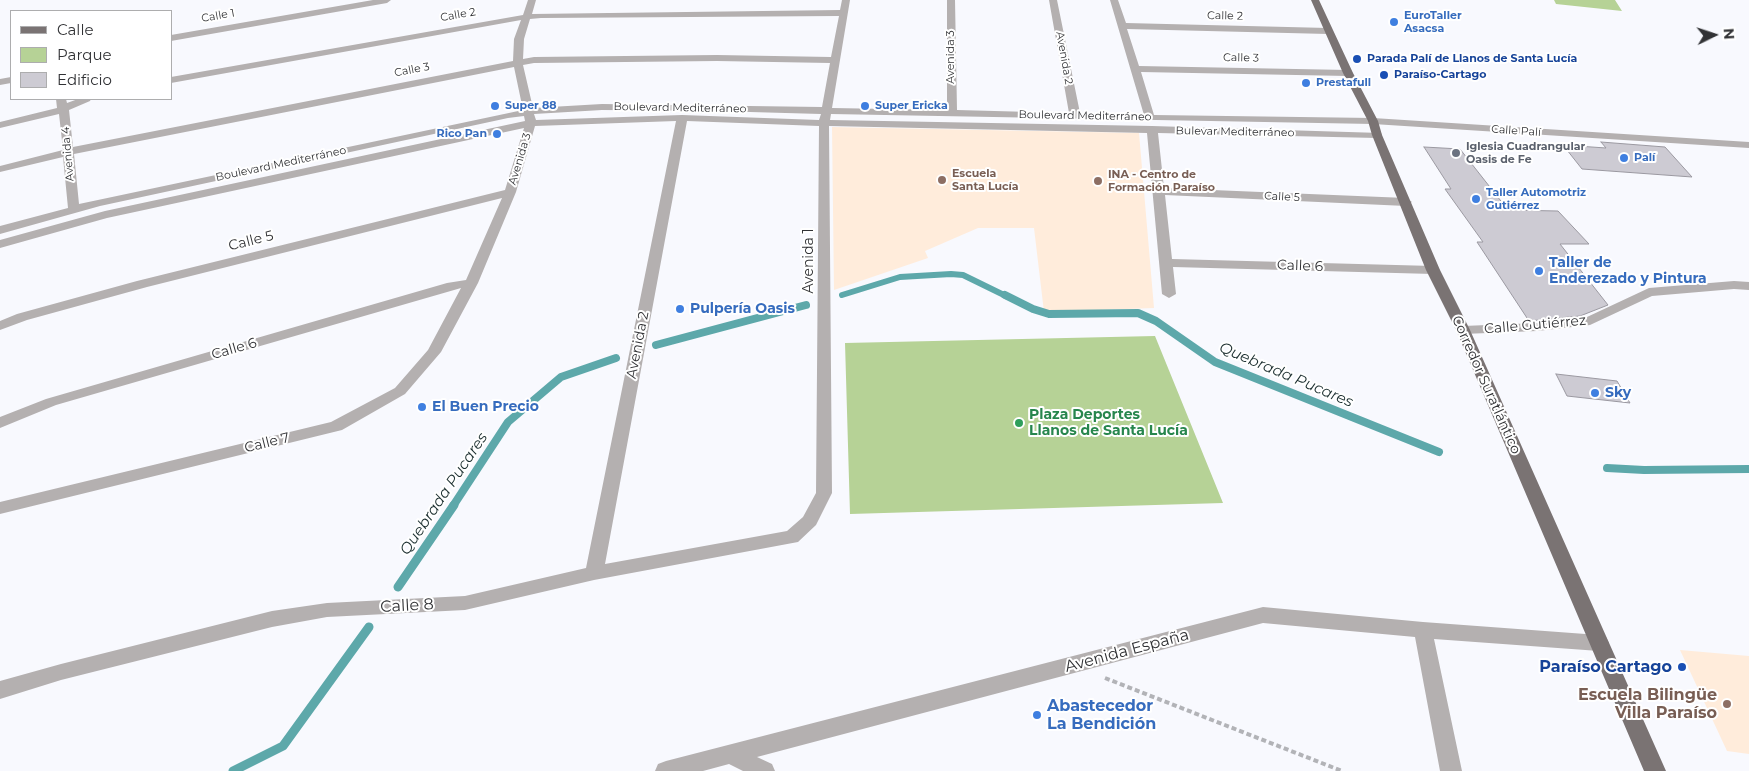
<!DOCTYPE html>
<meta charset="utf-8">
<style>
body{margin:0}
#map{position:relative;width:1749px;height:771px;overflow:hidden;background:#f8f9fe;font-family:Montserrat,sans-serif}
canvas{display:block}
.legend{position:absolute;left:10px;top:10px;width:162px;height:90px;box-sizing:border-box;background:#fff;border:1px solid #adadae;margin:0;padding:6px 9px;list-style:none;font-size:15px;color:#313235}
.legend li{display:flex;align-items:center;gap:10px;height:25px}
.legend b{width:25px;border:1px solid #adadae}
.north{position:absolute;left:1689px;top:10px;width:50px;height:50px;-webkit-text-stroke:4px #fff;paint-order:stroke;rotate:86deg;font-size:14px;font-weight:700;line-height:20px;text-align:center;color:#313235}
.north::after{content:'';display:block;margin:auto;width:18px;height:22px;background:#313235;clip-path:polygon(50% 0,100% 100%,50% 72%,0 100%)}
</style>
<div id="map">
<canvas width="1749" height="771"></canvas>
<ul class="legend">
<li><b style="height:6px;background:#7a7373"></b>Calle</li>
<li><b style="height:14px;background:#b6d296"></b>Parque</li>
<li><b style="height:14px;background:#cdcbd3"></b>Edificio</li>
</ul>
<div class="north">N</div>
</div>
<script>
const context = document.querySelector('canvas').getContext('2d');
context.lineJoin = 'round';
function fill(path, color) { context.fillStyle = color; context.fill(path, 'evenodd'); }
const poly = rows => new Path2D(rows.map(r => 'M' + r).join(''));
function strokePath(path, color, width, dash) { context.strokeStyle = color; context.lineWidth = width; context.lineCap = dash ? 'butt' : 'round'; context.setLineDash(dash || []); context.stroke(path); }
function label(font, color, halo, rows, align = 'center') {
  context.font = font + ' Montserrat,sans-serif'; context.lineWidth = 4; context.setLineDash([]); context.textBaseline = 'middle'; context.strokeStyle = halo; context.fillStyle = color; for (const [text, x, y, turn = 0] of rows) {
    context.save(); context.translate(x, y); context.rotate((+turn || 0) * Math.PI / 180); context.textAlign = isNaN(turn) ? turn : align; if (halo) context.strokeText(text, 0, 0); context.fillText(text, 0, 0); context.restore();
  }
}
fill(poly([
 [832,127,1139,133,1154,308,1044,312,1034,228,978,228,925,251,928,258,834,290],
 [1680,650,1749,656,1749,754,1727,751]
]), '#ffecdb');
fill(poly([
 [1554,0,1615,0,1622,11,1556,4],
 [1155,336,1223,503,850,514,845,343]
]), '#b6d296');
strokePath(poly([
 [842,295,900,277,951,274,963,275,1008,297]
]), '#5da8aa', 6);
strokePath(poly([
 [1005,295,1033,309,1049,314,1138,313,1156,321,1215,362,1439,452],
 [656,345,806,305],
 [1607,468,1644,470,1749,469],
 [453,506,508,422,561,377,616,358]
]), '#5da8aa', 8);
strokePath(poly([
 [398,587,454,505],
 [233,771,283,746,369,627]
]), '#5da8aa', 9);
const building = poly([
 [1601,142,1665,147,1692,177,1582,169,1563,145,1606,148,1601,142],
 [1424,147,1460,149,1508,210,1558,211,1589,244,1560,244,1608,305,1580,316,1529,321,1477,242,1483,242,1445,189,1451,189,1424,147],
 [1556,374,1617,381,1630,403,1567,396,1556,374]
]);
fill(building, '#cdcbd3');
strokePath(building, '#9b99a1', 1);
strokePath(poly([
 [1105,678,1342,771]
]), '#b2b3b7', 4, [5, 3]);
fill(poly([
 [373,0,391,0,387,3,171,41,171,35,373,0],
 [528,0,536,0,532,14,840,10,842,0,850,0,832,108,947,110,947,0,955,0,957,110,1069,113,1049,0,1057,0,1080,113,1144,115,1110,0,1118,0,1126,23,1328,28,1332,31,1328,34,1127,29,1139,66,1348,70,1353,73,1348,76,1141,72,1154,115,1373,118,1749,142,1749,148,1373,124,831,114,830,120,1152,126,1381,133,1382,135,1381,137,1377,138,1158,133,1164,188,1406,198,1412,202,1406,206,1165,195,1172,259,1433,266,1440,270,1433,274,1173,267,1176,294,1169,298,1162,294,1147,133,829,126,832,493,816,525,798,542,594,580,465,610,327,617,272,627,61,680,0,699,0,681,61,664,272,611,327,603,465,596,586,568,676,121,535,126,516,192,478,283,441,352,405,394,342,430,0,514,0,502,331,422,395,388,428,350,461,288,56,405,0,428,0,417,46,399,447,283,466,280,502,198,147,287,27,320,0,330,0,321,17,314,137,281,505,190,524,128,107,218,0,248,0,240,105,211,525,121,524,116,508,118,100,206,0,234,0,226,68,208,63,157,0,172,0,166,63,150,59,114,0,128,0,122,57,108,56,99,66,99,67,103,78,99,91,99,90,101,69,110,73,147,513,61,514,39,521,20,171,83,171,77,523,15,528,0],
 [839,16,831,57,717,55,534,57,523,59,524,39,530,19,541,18,839,16],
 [717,61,830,63,822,107,602,104,533,108,523,65,534,63,717,61],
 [514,67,523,110,79,204,74,154,514,67],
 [602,110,715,111,821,114,819,120,682,115,536,120,534,114,602,110],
 [687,121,819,126,816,493,803,517,787,531,605,564,687,121],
 [11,77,11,83,0,85,0,79,11,77],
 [1734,281,1749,282,1749,290,1734,289,1652,296,1590,325,1537,331,1463,334,1456,330,1463,326,1537,323,1587,317,1649,288,1734,281],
 [1263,607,1423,622,1599,635,1606,637,1609,643,1606,649,1599,651,1434,639,1462,771,1440,771,1415,637,1263,623,757,757,772,764,775,771,743,771,729,764,703,771,655,771,658,764,666,761,1263,607]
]), '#b4b0b0');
fill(poly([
 [1311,0,1319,0,1353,73,1378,121,1382,135,1440,270,1470,330,1666,771,1644,771,1456,330,1426,270,1372,135,1368,121,1343,73,1311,0]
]), '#7a7373');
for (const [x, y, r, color] of [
 [1394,22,5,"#3f7fe0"],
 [1357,59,5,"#1a4fb4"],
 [1384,75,5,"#1a4fb4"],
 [1306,83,5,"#3f7fe0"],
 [495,106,5,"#3f7fe0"],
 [865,106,5,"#3f7fe0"],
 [497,134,5,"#3f7fe0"],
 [1456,153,5,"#6b7280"],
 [1624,158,5,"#3f7fe0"],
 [942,180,5,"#8d6e63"],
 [1098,181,5,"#8d6e63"],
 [1476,199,5,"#3f7fe0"],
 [1539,271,5,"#3f7fe0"],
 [680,309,5,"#3f7fe0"],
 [1595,393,5,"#3f7fe0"],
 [422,407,5,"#3f7fe0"],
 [1019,423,5,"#2e9e5b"],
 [1682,667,5,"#1a4fb4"],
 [1727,704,5,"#8d6e63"],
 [1037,715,5,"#3f7fe0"]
]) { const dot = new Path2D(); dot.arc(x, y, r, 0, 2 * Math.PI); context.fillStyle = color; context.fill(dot); strokePath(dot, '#fff', 2); }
label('11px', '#313235', '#fff', [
 ["Calle 2",458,15,-10],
 ["Calle 1",218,16,-10],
 ["Calle 2",1225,16,1],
 ["Avenida 3",951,57,-90],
 ["Avenida 2",1064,58,80],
 ["Calle 3",1241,58,1],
 ["Calle 3",412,70,-11],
 ["Boulevard Mediterráneo",680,108,1],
 ["Boulevard Mediterráneo",1085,116,1],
 ["Calle Palí",1516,131,4],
 ["Bulevar Mediterráneo",1235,132,1],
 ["Avenida 4",68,154,-95],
 ["Avenida 3",520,159,-73],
 ["Boulevard Mediterráneo",281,164,-12],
 ["Calle 5",1282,197,3]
]);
label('bold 11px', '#366cbe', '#fff', [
 ["EuroTaller",1404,16],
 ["Asacsa",1404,29],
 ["Prestafull",1316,83],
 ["Super 88",505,106],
 ["Super Ericka",875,106],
 ["Rico Pan",487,134,"right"],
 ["Palí",1634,158],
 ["Taller Automotriz",1486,193],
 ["Gutiérrez",1486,206]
], 'left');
label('bold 11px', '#164399', '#fff', [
 ["Parada Palí de Llanos de Santa Lucía",1367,59],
 ["Paraíso-Cartago",1394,75]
], 'left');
label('bold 11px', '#5b616d', '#fff', [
 ["Iglesia Cuadrangular",1466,147],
 ["Oasis de Fe",1466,160]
], 'left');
label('bold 11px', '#785e54', '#fff', [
 ["Escuela",952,174],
 ["Santa Lucía",952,187],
 ["INA - Centro de",1108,175],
 ["Formación Paraíso",1108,188]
], 'left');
label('14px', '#313235', '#fff', [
 ["Calle 5",251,241,-14],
 ["Avenida 1",809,261,-90],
 ["Calle 6",1300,266,2],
 ["Calle Gutiérrez",1535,325,-5],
 ["Avenida 2",638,345,-79],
 ["Calle 6",234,349,-16],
 ["Corredor Suratlántico",1486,385,66],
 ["Calle 7",267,443,-14]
]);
label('bold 14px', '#366cbe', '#fff', [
 ["Taller de",1549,263],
 ["Enderezado y Pintura",1549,279],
 ["Pulpería Oasis",690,309],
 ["Sky",1605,393],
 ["El Buen Precio",432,407]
], 'left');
label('bold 14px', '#27864d', '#fff', [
 ["Plaza Deportes",1029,415],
 ["Llanos de Santa Lucía",1029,431]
], 'left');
label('italic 15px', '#1a2d2e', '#fff', [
 ["Quebrada Pucares",1286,375,23],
 ["Quebrada Pucares",444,494,-56]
]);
label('16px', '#313235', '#fff', [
 ["Calle 8",407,606,-3],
 ["Avenida España",1127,651,-15]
]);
label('bold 16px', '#164399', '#fff', [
 ["Paraíso Cartago",1672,667]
], 'right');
label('bold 16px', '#785e54', '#fff', [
 ["Escuela Bilingüe",1717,695],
 ["Villa Paraíso",1717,713]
], 'right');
label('bold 16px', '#366cbe', '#fff', [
 ["Abastecedor",1047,706],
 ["La Bendición",1047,724]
], 'left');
</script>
